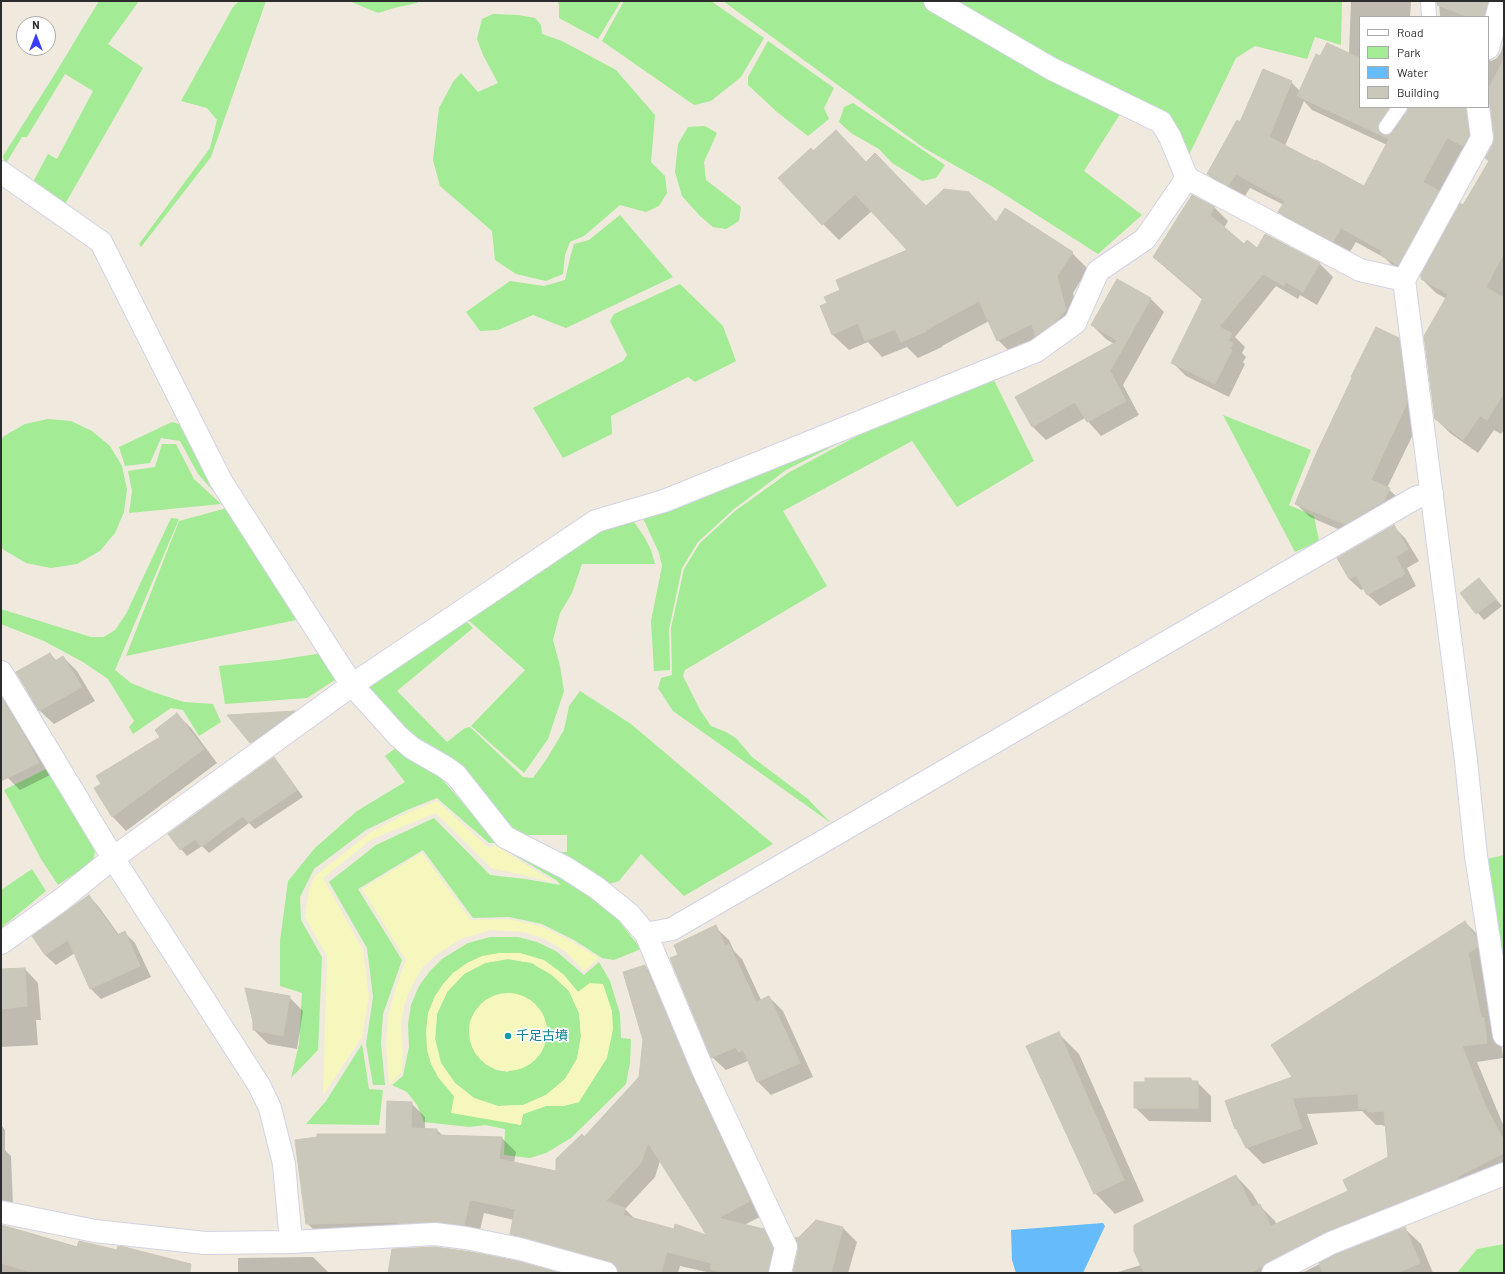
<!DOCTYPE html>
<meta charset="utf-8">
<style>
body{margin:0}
#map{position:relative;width:1505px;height:1274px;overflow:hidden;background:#efeadd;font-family:Barlow,sans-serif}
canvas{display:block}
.frame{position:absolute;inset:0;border:2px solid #2c2c2c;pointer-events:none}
.legend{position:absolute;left:1359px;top:16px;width:130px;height:92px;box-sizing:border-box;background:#fff;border:1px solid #ababab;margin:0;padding:5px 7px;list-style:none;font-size:12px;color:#2c2c2c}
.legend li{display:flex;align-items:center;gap:8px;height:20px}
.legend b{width:20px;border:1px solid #ababab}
.north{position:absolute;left:16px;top:16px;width:40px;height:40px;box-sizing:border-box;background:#fff;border:1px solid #ababab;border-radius:50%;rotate:0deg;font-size:11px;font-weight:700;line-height:16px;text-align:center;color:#2c2c2c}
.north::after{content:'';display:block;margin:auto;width:14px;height:18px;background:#3a3eff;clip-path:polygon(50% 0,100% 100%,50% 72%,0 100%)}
</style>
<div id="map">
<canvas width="1505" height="1274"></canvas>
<div class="frame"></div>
<ul class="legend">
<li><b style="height:5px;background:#fff"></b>Road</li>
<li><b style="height:11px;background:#a3eb94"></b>Park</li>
<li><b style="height:11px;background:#66bbfb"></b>Water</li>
<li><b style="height:11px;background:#cac8bb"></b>Building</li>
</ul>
<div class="north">N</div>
</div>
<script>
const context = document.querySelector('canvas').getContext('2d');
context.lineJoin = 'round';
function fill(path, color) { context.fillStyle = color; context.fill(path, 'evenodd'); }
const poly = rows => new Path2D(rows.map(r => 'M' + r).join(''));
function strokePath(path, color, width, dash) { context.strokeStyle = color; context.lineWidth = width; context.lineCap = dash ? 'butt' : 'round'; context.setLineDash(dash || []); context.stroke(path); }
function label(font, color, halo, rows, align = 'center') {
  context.font = font + ' Barlow,"Noto Sans JP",sans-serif'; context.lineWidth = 3.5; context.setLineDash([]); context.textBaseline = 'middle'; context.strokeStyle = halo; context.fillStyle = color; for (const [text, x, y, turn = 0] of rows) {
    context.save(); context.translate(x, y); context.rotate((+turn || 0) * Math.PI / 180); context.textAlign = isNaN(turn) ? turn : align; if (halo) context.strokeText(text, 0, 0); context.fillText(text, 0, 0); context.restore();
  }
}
fill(poly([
 [99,1,139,1,108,44,143,68,65,204,33,182,48,154,57,159,93,91,65,74,27,137,22,137,5,165,3,156,58,69],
 [239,1,266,1,211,157,141,247,139,244,210,148,217,120,207,108,181,101,233,7],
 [349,1,419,1,417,3,394,8,378,13],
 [557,1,621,1,598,39,559,18,559,4],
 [624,1,711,1,764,38,741,77,711,101,694,105,602,41],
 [723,1,920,1,1057,81,1122,111,1084,171,1142,215,1098,254,993,187,924,148],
 [949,1,1342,1,1341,45,1315,37,1307,59,1255,46,1236,58,1189,155,1058,62],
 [493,14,518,15,535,18,541,25,542,34,562,41,616,70,655,115,651,162,665,176,667,193,659,206,646,212,620,205,584,236,570,242,565,255,563,274,546,281,516,274,495,260,492,231,440,186,433,160,439,108,453,82,461,73,478,92,498,83,483,55,477,39,482,19],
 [768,41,834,88,824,108,829,119,808,136,777,112,748,85,748,77],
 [853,103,945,165,936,178,922,181,892,163,879,149,851,133,839,122,844,107],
 [705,126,717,133,704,162,706,180,741,207,739,221,726,229,713,227,700,216,682,196,675,172,678,144,688,127],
 [620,215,673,277,566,328,533,315,498,330,480,331,466,312,510,281,544,286,565,280,570,258,574,244,589,240],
 [680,284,723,326,736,361,695,382,688,377,611,416,612,434,563,458,533,408,623,361,627,355,610,321,614,314],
 [992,376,1034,461,957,507,912,441,783,511,827,586,685,670,683,676,700,710,711,726,726,732,736,738,752,757,808,799,831,823,673,711,658,688,661,678,672,675,671,628,684,569,700,543,735,511,788,473,868,430],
 [1223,415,1311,450,1289,505,1314,516,1319,541,1295,552],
 [48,419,71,421,92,431,110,446,122,466,127,489,124,512,115,533,100,551,77,564,51,568,26,563,4,550,1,547,1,440,4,436,25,424],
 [172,422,186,426,224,503,198,474,180,441,161,438,150,463,125,466,119,447],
 [849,438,786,470,734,509,698,542,682,568,669,629,670,670,654,671,651,621,662,566,659,553,642,516],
 [162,444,176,444,194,479,221,504,129,513,132,491,128,471,155,467],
 [227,508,296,620,126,656,179,521],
 [630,516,645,538,651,550,655,564,582,564,572,593,560,613,553,640,560,666,564,691,548,739,524,773,471,726,525,670,466,618,572,541],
 [171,518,179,519,115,670,131,683,153,692,184,702,213,704,221,722,199,736,183,710,171,708,133,734,129,727,134,721,108,679,83,662,44,641,1,624,1,609,91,637,104,637,115,630,126,614],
 [463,618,473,628,397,691,447,742,465,728,470,727,523,777,533,778,546,760,564,730,569,706,580,691,631,724,773,844,684,896,641,854,619,881,609,884,555,852,567,852,567,835,526,835,505,823,401,729,370,692,369,683],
 [323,653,338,678,307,698,225,704,219,666,278,660],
 [396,748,439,776,498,843,589,892,616,917,641,949,614,960,602,958,574,940,542,924,509,917,473,918,423,850,358,889,402,960,383,1014,381,1043,385,1085,373,1085,366,1044,373,997,367,948,329,882,376,845,434,818,490,875,525,879,561,885,556,880,494,843,489,843,437,798,407,810,366,830,314,869,300,897,301,920,322,957,318,1050,291,1078,299,1044,302,993,280,986,280,941,288,881,315,848,357,811,405,782,385,756],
 [48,768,95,851,93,861,58,885,41,859,4,790],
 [1504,855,1504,981,1487,859],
 [32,869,46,891,1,928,1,890],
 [490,937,518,937,537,942,556,951,584,975,599,962,610,981,620,1014,621,1038,631,1039,630,1063,626,1084,571,1138,546,1153,530,1158,504,1155,505,1129,485,1125,469,1127,424,1122,417,1105,407,1092,392,1085,403,1076,409,1047,408,1024,411,1005,419,986,430,971,442,959,468,943],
 [499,953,563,974,578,992,590,983,579,1102,563,1106,546,1106,523,1114,520,1125,454,1096,438,1077,426,1031,453,973],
 [508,959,531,963,552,975,569,991,579,1013,581,1036,577,1059,565,1079,546,1095,523,1105,498,1106,474,1098,455,1083,441,1063,435,1039,437,1014,447,992,464,974,485,963],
 [510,993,523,996,534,1004,543,1014,547,1027,508,1072,496,1070,485,1064,469,1033,470,1021,476,1010,496,995],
 [362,1044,369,1089,383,1090,379,1125,306,1124,326,1101],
 [1504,1244,1504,1273,1457,1273,1477,1249]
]), '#a3eb94');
fill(poly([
 [437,801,489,848,495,845,553,882,491,868,436,813,372,839,323,878,363,950,369,997,362,1037,323,1095,327,956,305,917,309,889,315,876,371,832,409,812],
 [422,853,471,920,508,919,541,926,571,941,599,958,584,971,565,951,545,939,523,932,490,930,461,939,436,955,423,967,414,982,405,1003,401,1023,403,1050,402,1072,389,1085,386,1043,388,1016,396,987,406,960,362,889],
 [499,953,520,953,544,960,563,974,578,992,590,983,603,984,612,1011,613,1029,607,1058,579,1102,563,1106,546,1106,523,1114,521,1125,451,1113,454,1096,438,1077,431,1064,427,1050,426,1031,428,1013,435,996,443,984,453,973,467,963,482,956],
 [508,959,532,963,552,975,569,991,579,1013,581,1036,577,1059,565,1079,546,1095,523,1105,498,1106,474,1098,455,1083,441,1063,435,1039,437,1014,447,992,464,974,485,963],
 '469 1032a39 39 0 1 1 78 0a39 39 0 1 1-78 0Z'
]), '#f6f7bd');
fill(poly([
 [1103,1223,1105,1226,1083,1273,1016,1273,1012,1260,1011,1230]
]), '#66bbfb');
fill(poly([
 [1351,1,1411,1,1410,17,1360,17,1360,107,1405,107,1405,119,1421,107,1488,107,1488,17,1440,17,1439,1,1504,1,1503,12,1490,60,1491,61,1497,58,1501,52,1504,41,1504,430,1501,434,1494,430,1478,453,1450,433,1436,419,1447,299,1436,293,1422,279,1490,161,1495,136,1491,108,1484,111,1477,160,1461,151,1439,193,1452,206,1413,278,1396,269,1385,258,1356,242,1348,255,1294,226,1280,212,1284,205,1250,188,1243,199,1222,188,1208,174,1240,123,1291,82,1300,91,1321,58,1349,54],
 [1304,101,1312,110,1387,145,1365,187,1285,146],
 [814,152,866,163,926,207,996,223,1072,253,1088,269,1073,293,1082,326,1014,356,998,340,989,321,942,346,942,347,918,358,907,347,882,357,868,342,849,350,832,334,842,290,909,250,872,211,839,240,823,224,780,178],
 [1193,196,1215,208,1228,221,1224,228,1245,245,1257,249,1266,235,1320,264,1333,277,1317,305,1300,295,1298,299,1276,286,1235,337,1245,347,1242,353,1246,357,1243,362,1245,364,1229,397,1186,376,1173,363,1203,300,1168,270,1155,257],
 [1150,298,1164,312,1123,385,1139,415,1101,436,1085,418,1046,440,1032,426,1114,344,1106,339,1092,325],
 [1398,339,1412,353,1421,418,1387,488,1403,502,1359,538,1310,517,1296,504],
 [1393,526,1405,538,1419,561,1407,568,1416,586,1380,606,1368,595,1365,588,1361,590,1349,579],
 [1479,579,1502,606,1484,620,1461,593],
 [50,654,57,661,63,657,77,671,95,701,54,724,40,711,18,675],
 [1,694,7,699,50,775,20,790,8,778,1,764],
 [295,712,301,718,258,749,229,716],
 [177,714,191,728,217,763,126,831,113,817,96,789,162,738],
 [274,758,280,765,303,797,255,829,249,823,209,853,202,846,187,856,181,849],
 [89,896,99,907,119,935,125,933,135,943,151,977,101,999,90,988,75,953,56,965,45,955],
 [1465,922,1481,938,1500,1035,1503,1058,1477,1062,1504,1127,1504,1177,1342,1248,1293,1273,1115,1273,1141,1265,1236,1176,1252,1193,1259,1205,1275,1221,1277,1225,1350,1192,1389,1158,1387,1127,1382,1125,1376,1125,1362,1111,1307,1114,1318,1144,1263,1164,1247,1148,1239,1131,1236,1128],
 [715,927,729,940,734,951,742,959,761,1000,769,997,783,1011,813,1077,771,1095,758,1082,748,1061,726,1070,712,1057,680,956],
 [645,966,659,980,764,1215,744,1225,763,1230,778,1244,784,1273,711,1273,680,1266,678,1273,618,1273,525,1248,512,1234,514,1220,484,1213,478,1239,321,1237,307,1223,387,1135,411,1103,425,1117,425,1130,437,1130,443,1136,502,1138,516,1152,514,1163,557,1172,585,1138,640,1077,644,1040],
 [660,1161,709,1237,674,1230,635,1219,625,1209,655,1177],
 [25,969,38,983,41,1020,36,1020,38,1045,1,1047,1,970],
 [289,997,303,1011,297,1049,268,1044,254,1030],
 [1058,1033,1079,1054,1144,1201,1115,1214,1095,1193],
 [1191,1079,1194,1082,1197,1082,1211,1096,1211,1122,1149,1121,1135,1107],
 [1,1125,5,1130,5,1150,11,1156,13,1206,1,1207],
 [1,1226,13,1228,167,1273,1,1273],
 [843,1228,857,1242,848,1273,794,1273],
 [1404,1228,1421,1244,1433,1273,1302,1273,1337,1255],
 [313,1257,329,1273,238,1273,238,1258]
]), '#0003');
const building = poly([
 [1437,1,1488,1,1484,17,1469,17,1437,5,1437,1],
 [1327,43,1360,58,1360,107,1390,107,1378,126,1378,130,1381,134,1386,135,1393,132,1407,112,1408,107,1466,107,1469,136,1463,146,1447,138,1423,182,1439,191,1398,265,1380,255,1382,251,1341,228,1333,242,1278,212,1285,201,1236,174,1228,186,1207,174,1237,120,1240,122,1263,69,1292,81,1269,137,1315,161,1316,160,1364,186,1389,139,1297,96,1316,54,1320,56,1327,43],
 [1504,59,1504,253,1486,287,1504,298,1504,393,1487,420,1480,416,1463,440,1435,419,1424,336,1448,294,1421,279,1422,277,1420,276,1460,203,1463,205,1489,161,1485,158,1493,144,1494,136,1490,105,1488,100,1488,90,1504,59],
 [836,130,866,162,875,153,926,206,944,189,969,192,996,222,1005,208,1073,252,1057,276,1066,310,1055,322,1035,336,1032,324,997,341,979,301,926,330,927,331,901,342,895,329,865,341,858,323,832,335,820,306,827,303,824,297,840,290,836,280,907,250,855,194,822,225,778,178,811,148,813,151,836,130],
 [1192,195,1215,207,1210,215,1244,244,1247,240,1257,248,1265,234,1320,263,1303,292,1286,282,1284,286,1263,274,1219,327,1232,333,1228,341,1233,343,1230,349,1232,350,1215,384,1171,363,1203,298,1153,257,1192,195],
 [1117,279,1151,298,1110,371,1126,401,1087,422,1075,402,1032,427,1015,397,1118,341,1091,325,1117,279],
 [1376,327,1399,338,1407,403,1371,480,1390,488,1384,501,1345,524,1295,504,1316,454,1352,378,1351,377,1376,327],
 [1394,525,1408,549,1396,557,1405,574,1367,595,1356,576,1349,579,1337,558,1394,525],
 [1479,578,1496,599,1476,614,1460,593,1479,578],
 [50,653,55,661,63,656,82,687,39,711,16,672,50,653],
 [1,696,28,742,39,763,1,781,1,696],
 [295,711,250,743,227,715,295,711],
 [177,713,204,749,112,817,94,788,101,784,96,776,160,737,155,730,177,713],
 [274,757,297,790,248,823,243,816,201,847,195,839,180,850,168,834,274,757],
 [89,895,117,935,125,931,140,966,90,989,68,940,45,955,32,936,89,895],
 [1465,921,1476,938,1478,947,1468,953,1481,1017,1484,1018,1487,1043,1462,1046,1485,1105,1504,1141,1504,1153,1457,1177,1458,1179,1325,1232,1267,1262,1263,1266,1250,1273,1144,1273,1134,1251,1134,1225,1236,1175,1252,1207,1260,1204,1271,1226,1348,1191,1343,1180,1388,1157,1384,1111,1368,1112,1367,1109,1359,1109,1358,1094,1292,1098,1302,1128,1246,1148,1236,1128,1235,1129,1225,1101,1292,1077,1271,1045,1465,921],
 [716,925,725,946,729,944,756,1002,769,996,800,1063,757,1082,743,1050,738,1052,736,1047,711,1058,670,958,678,955,674,945,716,925],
 [645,965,692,1075,750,1201,718,1218,764,1229,773,1248,768,1273,725,1273,710,1269,711,1263,667,1252,661,1273,618,1273,615,1265,609,1261,510,1234,515,1209,470,1200,464,1225,434,1222,397,1224,397,1222,306,1224,295,1140,317,1137,317,1134,386,1134,387,1101,412,1102,411,1128,437,1129,437,1135,502,1137,499,1159,556,1171,556,1159,582,1134,584,1137,639,1077,643,1040,623,972,645,965],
 [648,1143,701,1226,706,1235,675,1224,674,1229,623,1215,625,1208,606,1201,641,1163,648,1143],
 [25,968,27,1006,1,1009,1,969,25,968],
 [245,988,290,996,283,1036,253,1030,253,1022,245,988],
 [1059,1032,1124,1180,1094,1194,1026,1046,1059,1032],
 [1145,1078,1191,1078,1191,1081,1198,1081,1198,1108,1134,1108,1134,1082,1145,1082,1145,1078],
 [816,1220,843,1227,831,1273,793,1273,798,1250,797,1242,795,1237,798,1238,816,1220],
 [1,1225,77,1247,79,1241,117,1250,118,1246,120,1246,191,1264,190,1273,34,1273,1,1263,1,1225],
 [1405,1227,1420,1263,1397,1273,1323,1273,1319,1263,1336,1254,1405,1227],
 [435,1247,471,1252,517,1261,560,1273,388,1273,392,1249,435,1247]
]);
fill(building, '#cac8bb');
strokePath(building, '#cbc7b6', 1);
const lane = poly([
 [1428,1,1429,17],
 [1386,127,1400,107]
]);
const street = poly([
 [935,1,1052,69,1161,122,1170,137,1187,178,1360,270,1404,280,1482,138,1478,107],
 [1488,48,1501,1],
 [1,172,101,242,221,481,352,685,398,736,412,748,445,767,456,775,505,837,566,868,597,888,628,913,646,934,703,1070,786,1247,780,1273],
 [1404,280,1466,761,1476,856,1504,1035],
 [1,672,113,858,259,1085,270,1108,284,1164,291,1242],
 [646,934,672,929,1417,497,1432,494],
 [1,943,61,900,113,858,352,685,596,521,664,501,1036,351,1075,323,1098,271,1145,239,1187,178],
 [1,1212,95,1231,205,1243,291,1242,435,1234,466,1238,520,1249,606,1273],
 [1273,1273,1331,1243,1504,1174]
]);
strokePath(lane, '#d2d2e6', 16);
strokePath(street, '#d2d2e6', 24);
strokePath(lane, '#fff', 14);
strokePath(street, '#fff', 22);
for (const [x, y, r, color] of [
 [508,1036,4,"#0f9aa8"]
]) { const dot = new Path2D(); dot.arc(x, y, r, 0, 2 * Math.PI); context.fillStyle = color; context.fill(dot); strokePath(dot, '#fff', 1.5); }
label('13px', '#0d838f', '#fff', [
 ["千足古墳",516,1036]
], 'left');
</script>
